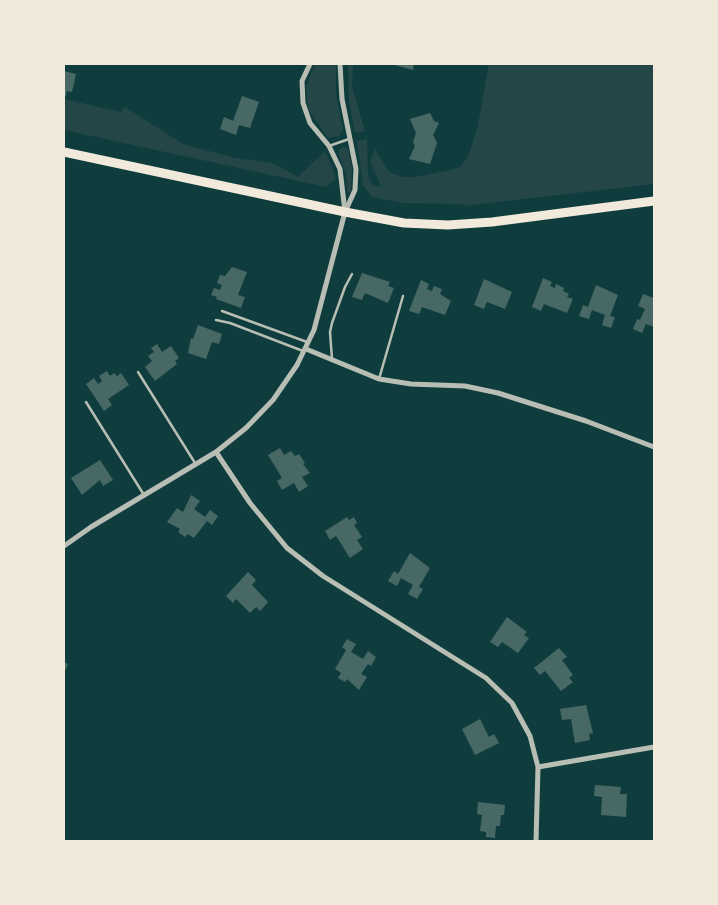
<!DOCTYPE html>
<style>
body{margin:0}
#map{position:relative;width:718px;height:905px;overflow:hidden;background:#0f3d3e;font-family:"Sofia Sans Condensed",sans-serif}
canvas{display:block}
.frame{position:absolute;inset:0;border:65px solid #f1e9da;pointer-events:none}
</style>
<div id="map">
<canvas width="718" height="905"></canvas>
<div class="frame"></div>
</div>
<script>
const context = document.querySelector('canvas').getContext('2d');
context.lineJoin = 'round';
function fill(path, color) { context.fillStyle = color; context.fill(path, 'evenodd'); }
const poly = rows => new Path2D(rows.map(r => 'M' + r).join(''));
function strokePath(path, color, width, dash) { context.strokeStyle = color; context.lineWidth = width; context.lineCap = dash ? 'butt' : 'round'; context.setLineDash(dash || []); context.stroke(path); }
fill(poly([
 [315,64,336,64,336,95,343,130,339,136,328,138,308,109,306,87],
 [348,64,353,64,352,86,365,131,355,133,349,102],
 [489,64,654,64,654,184,463,206,463,204,405,203,372,197,363,185,357,141,367,139,368,176,372,184,378,187,381,186,370,162,375,149,389,172,402,177,416,177,459,168,468,156,477,130],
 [64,99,121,112,125,107,183,144,235,158,273,163,298,177,325,151,332,166,336,179,326,187,64,130],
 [343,146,348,149,352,168,351,193,347,192,346,174,338,152]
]), '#244646');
fill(poly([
 [391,64,414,64,413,70],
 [64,71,76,74,72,92,67,91,66,96,64,96],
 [242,96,259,102,250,128,239,125,236,135,220,129,224,117,233,121],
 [430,113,434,121,439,123,433,135,437,143,430,164,409,159,415,146,413,142,416,133,410,119],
 [232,267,247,272,238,295,245,297,241,308,216,299,217,297,211,295,214,288,220,290,222,285,217,283,220,275,225,276],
 [362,273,390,282,388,286,394,288,388,303,365,293,362,300,352,297],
 [543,278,552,282,550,286,555,288,556,284,564,288,563,291,569,294,567,297,573,299,567,313,544,304,541,311,532,307],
 [484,279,512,292,505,309,487,302,484,309,474,305],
 [421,280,429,284,427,289,432,291,434,286,442,289,440,294,451,301,445,315,422,307,419,314,409,311],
 [596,285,618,295,610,316,615,317,611,328,602,325,605,315,592,310,589,319,579,316,583,305,588,307],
 [643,294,654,298,654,327,646,324,642,333,633,329,637,319,640,320,645,309,638,306],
 [198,325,222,334,219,344,212,342,206,359,188,353,191,338,193,339],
 [157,344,162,352,171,346,179,358,175,361,177,364,155,381,145,367,152,361,148,356,154,352,151,348],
 [107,371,110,376,114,373,117,376,121,373,129,385,108,399,112,405,104,411,86,384,94,378,98,384,102,381,99,376],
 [280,448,284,455,291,451,295,456,299,454,305,463,303,464,310,473,302,477,308,486,299,492,294,483,282,490,277,481,282,478,268,455],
 [100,460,113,480,103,486,100,480,82,495,71,478],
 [191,495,200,501,194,509,205,517,210,510,218,516,212,525,207,521,194,538,188,534,185,537,178,532,180,529,167,522,177,508,183,512],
 [347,517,349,520,354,517,357,523,354,525,362,537,357,540,363,549,350,558,336,536,330,540,325,531],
 [410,553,430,568,419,587,423,589,417,599,408,594,413,585,401,578,397,586,388,581,394,571,398,574],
 [248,572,256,580,252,585,268,602,260,611,256,607,250,613,236,599,233,603,226,596],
 [507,617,527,632,524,635,529,638,518,653,502,642,498,647,490,642],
 [347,639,356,644,351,652,363,659,368,651,376,657,371,666,368,664,361,674,367,677,359,690,347,679,345,682,338,678,341,673,335,669,346,650,342,647],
 [559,648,567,657,562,660,573,675,569,678,573,682,561,691,545,671,540,675,534,668],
 [64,662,68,664,64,674],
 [586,705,593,733,589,734,590,740,575,743,571,719,562,720,560,709],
 [480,719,489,737,494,734,499,743,475,755,462,729],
 [595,785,621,787,620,794,627,794,626,817,601,815,602,797,594,796],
 [478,802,505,805,504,815,501,815,500,826,496,826,495,838,486,837,486,832,480,831,482,815,477,814]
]), '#486865');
strokePath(poly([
 [329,146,349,139],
 [222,311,307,342],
 [216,320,230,323,303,351],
 [332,359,330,332,332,323,345,287,352,274],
 [138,372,195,463],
 [379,379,403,296],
 [86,402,144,495]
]), '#b8beb3', 2.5);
strokePath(poly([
 [310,64,302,81,303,103,310,123,329,146,340,169,345,212],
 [306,349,379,379,411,384,465,386,498,393,586,421,654,447],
 [216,452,250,503,287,548,323,576,486,678,512,703,530,736,538,767,536,841],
 [64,546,91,527,216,452,246,428,273,400,297,365,314,330,345,212,355,190,356,169,342,99,340,64],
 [538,767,654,747]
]), '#b8beb3', 5);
strokePath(poly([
 [64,152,345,212,404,223,448,225,492,222,654,201]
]), '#f1e9da', 9);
</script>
